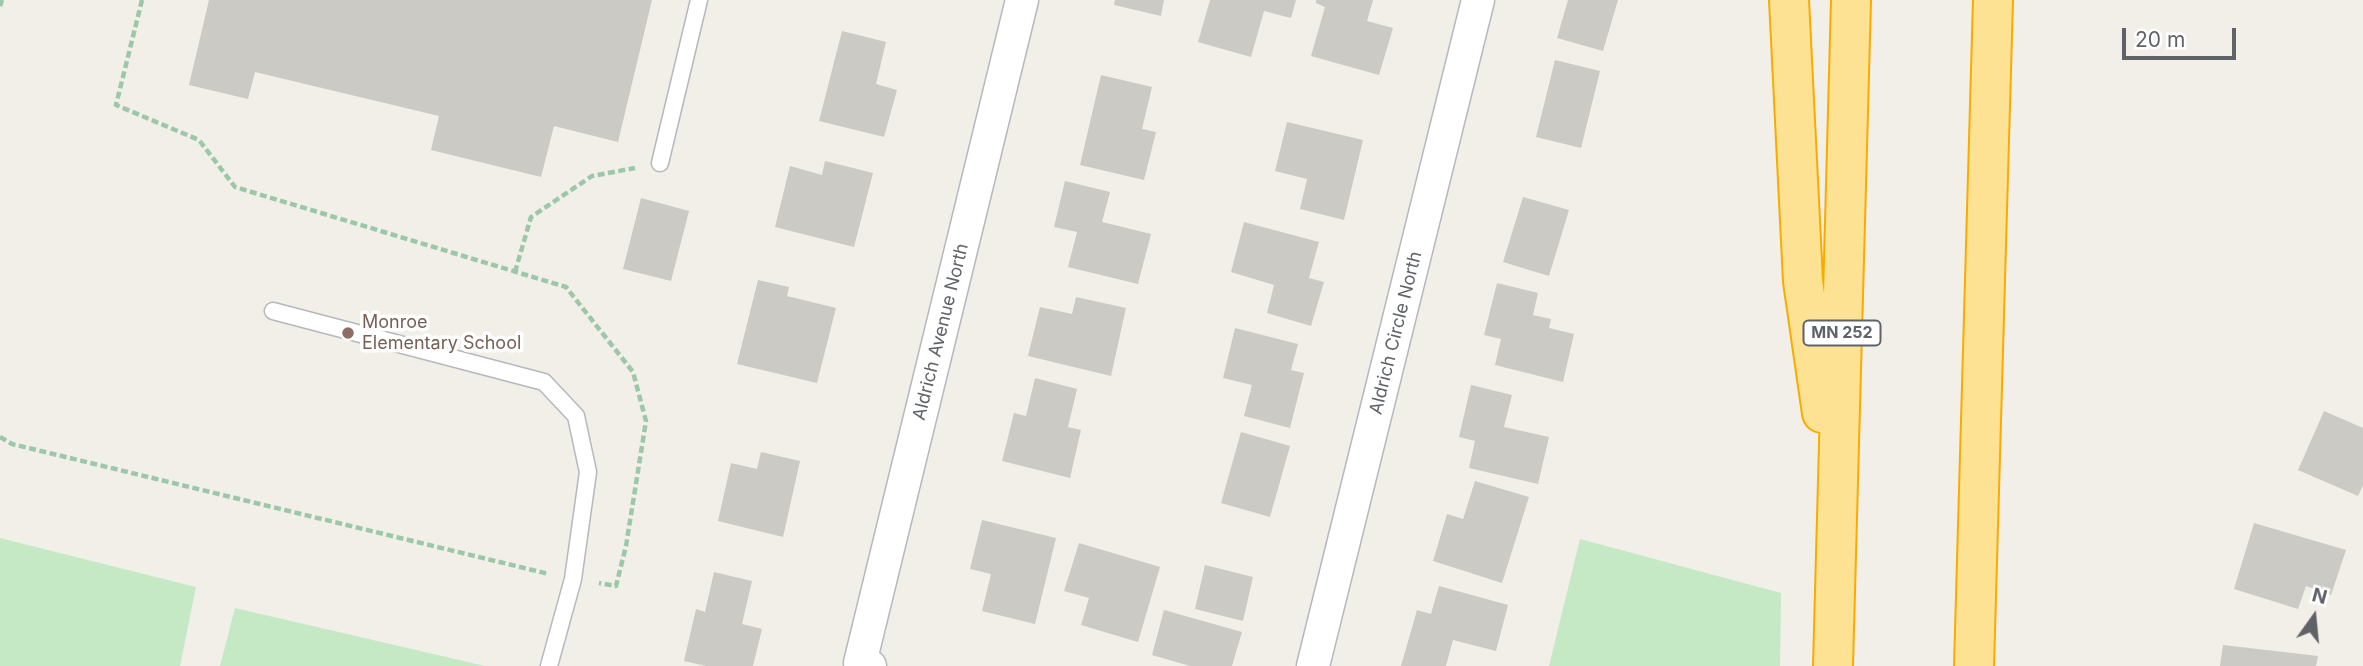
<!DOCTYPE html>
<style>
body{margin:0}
#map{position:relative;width:2363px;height:666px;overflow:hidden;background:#f1efe8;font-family:Inter,sans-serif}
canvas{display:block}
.north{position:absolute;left:2279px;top:582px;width:70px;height:70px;-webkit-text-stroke:5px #fff;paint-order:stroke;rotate:15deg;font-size:19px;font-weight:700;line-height:28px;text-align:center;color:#5f6368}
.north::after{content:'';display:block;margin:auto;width:24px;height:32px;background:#5f6368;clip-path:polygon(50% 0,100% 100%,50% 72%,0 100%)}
.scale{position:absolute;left:2122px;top:28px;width:114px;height:32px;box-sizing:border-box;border:4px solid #5f6368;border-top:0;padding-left:9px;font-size:21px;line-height:24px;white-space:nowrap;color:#5f6368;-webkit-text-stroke:5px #fff;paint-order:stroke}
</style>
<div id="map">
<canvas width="2363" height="666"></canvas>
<div class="north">N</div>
<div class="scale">20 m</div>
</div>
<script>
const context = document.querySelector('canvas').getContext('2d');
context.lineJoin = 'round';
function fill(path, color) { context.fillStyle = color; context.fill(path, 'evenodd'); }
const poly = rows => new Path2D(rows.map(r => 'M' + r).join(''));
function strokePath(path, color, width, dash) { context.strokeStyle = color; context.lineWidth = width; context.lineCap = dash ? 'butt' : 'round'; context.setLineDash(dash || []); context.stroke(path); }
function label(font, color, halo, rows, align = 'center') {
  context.font = font + ' Inter,sans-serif'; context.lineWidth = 7; context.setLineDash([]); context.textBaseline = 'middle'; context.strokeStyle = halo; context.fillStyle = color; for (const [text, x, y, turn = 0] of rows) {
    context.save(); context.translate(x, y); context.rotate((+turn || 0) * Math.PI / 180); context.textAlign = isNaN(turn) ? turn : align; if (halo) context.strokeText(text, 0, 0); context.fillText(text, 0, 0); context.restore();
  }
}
fill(poly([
 [0,538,196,587,180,666,0,666],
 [1580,539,1781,593,1780,666,1549,666],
 [235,608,485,666,220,666]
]), '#c5e8c5');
fill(poly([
 [209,0,652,0,618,142,554,126,541,177,431,150,439,116,255,72,248,99,189,85],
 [1115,0,1164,0,1161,16,1114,5],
 [1210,0,1296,0,1291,18,1264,11,1251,57,1198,42],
 [1316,0,1373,0,1367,21,1393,28,1379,75,1311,56,1325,7,1316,3],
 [1568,0,1618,0,1603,51,1557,38],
 [842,31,886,42,876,84,897,90,884,137,819,121],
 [1555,60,1600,71,1581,148,1536,137],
 [1101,75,1152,87,1142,129,1156,132,1144,180,1080,165],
 [1287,122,1363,140,1344,220,1300,209,1307,179,1275,171],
 [825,161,873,173,854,247,775,227,790,166,822,175],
 [1065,181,1110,192,1102,222,1151,234,1138,284,1068,267,1077,232,1054,227],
 [1523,197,1569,210,1549,276,1503,262],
 [641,198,689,211,671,281,623,269],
 [1244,222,1319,242,1309,278,1324,282,1311,326,1267,313,1274,285,1231,272],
 [758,280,789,287,787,296,836,308,817,383,737,364],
 [1497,283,1538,293,1533,315,1551,319,1549,328,1574,334,1563,382,1495,365,1501,339,1484,335],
 [1076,297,1126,308,1111,376,1028,356,1040,307,1072,314],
 [1235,328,1298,344,1291,370,1304,373,1290,428,1244,416,1252,385,1223,378],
 [1035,378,1077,389,1068,427,1081,430,1070,478,1002,461,1014,413,1026,416],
 [1471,385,1512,395,1504,427,1549,437,1538,484,1469,468,1475,441,1459,437],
 [2324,411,2363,428,2363,485,2358,496,2298,470],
 [1241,432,1290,446,1270,517,1221,503],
 [761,452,800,461,783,537,718,521,731,463,757,469],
 [1475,481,1529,497,1502,583,1433,561,1447,514,1463,519],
 [982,520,1056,538,1035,624,982,611,991,574,970,569],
 [2254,523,2346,550,2331,595,2306,586,2298,609,2234,589],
 [1079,543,1160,567,1138,642,1081,625,1089,598,1064,591],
 [1205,565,1253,577,1243,621,1195,609],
 [714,572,752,581,742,624,762,629,753,666,706,666,684,661,696,609,705,612],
 [1439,586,1508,605,1496,651,1453,640,1446,666,1401,666,1417,610,1431,614],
 [1164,610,1242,632,1232,666,1190,666,1152,655],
 [2223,645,2318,656,2316,666,2220,666]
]), '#cccac5');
const lane = poly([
 [660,163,699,0],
 [273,311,544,382,576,416,588,472,573,579,549,666]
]);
const street = poly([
 [870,666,860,663,1022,0],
 [1313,666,1478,0]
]);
const highway = poly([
 [1789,0,1803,281,1822,413],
 [1833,666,1851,0],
 [1974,666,1993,0]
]);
strokePath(lane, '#b5b8bc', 19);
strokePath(street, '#b5b8bc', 35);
strokePath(highway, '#f9ab00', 42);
strokePath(poly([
 [142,0,116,105,199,140,235,187,566,287,633,372,646,421,626,546,616,586,599,583],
 [0,6,2,0],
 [515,272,531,217,592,176,635,168],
 [0,437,12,444,549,574]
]), '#9cc7a9', 4.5, [7, 3.5]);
strokePath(lane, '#fff', 16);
strokePath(street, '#fff', 32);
strokePath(highway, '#fde293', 38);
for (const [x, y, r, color] of [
 [348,333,7,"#8d6e63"]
]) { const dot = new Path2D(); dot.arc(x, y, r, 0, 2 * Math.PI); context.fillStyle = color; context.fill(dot); strokePath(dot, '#fff', 2.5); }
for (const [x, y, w] of [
 [1842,333,77]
]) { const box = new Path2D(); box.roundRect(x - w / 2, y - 12.5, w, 25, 5); context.fillStyle = '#fff'; context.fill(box); strokePath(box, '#5f6368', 2); }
label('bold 16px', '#5f6368', null, [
 ["MN 252",1842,333]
]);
label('18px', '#785e54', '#fff', [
 ["Monroe",362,323],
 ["Elementary School",362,344]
], 'left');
label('18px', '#5f6368', '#fff', [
 ["Aldrich Avenue North",941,332,-76],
 ["Aldrich Circle North",1396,333,-76]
]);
</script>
